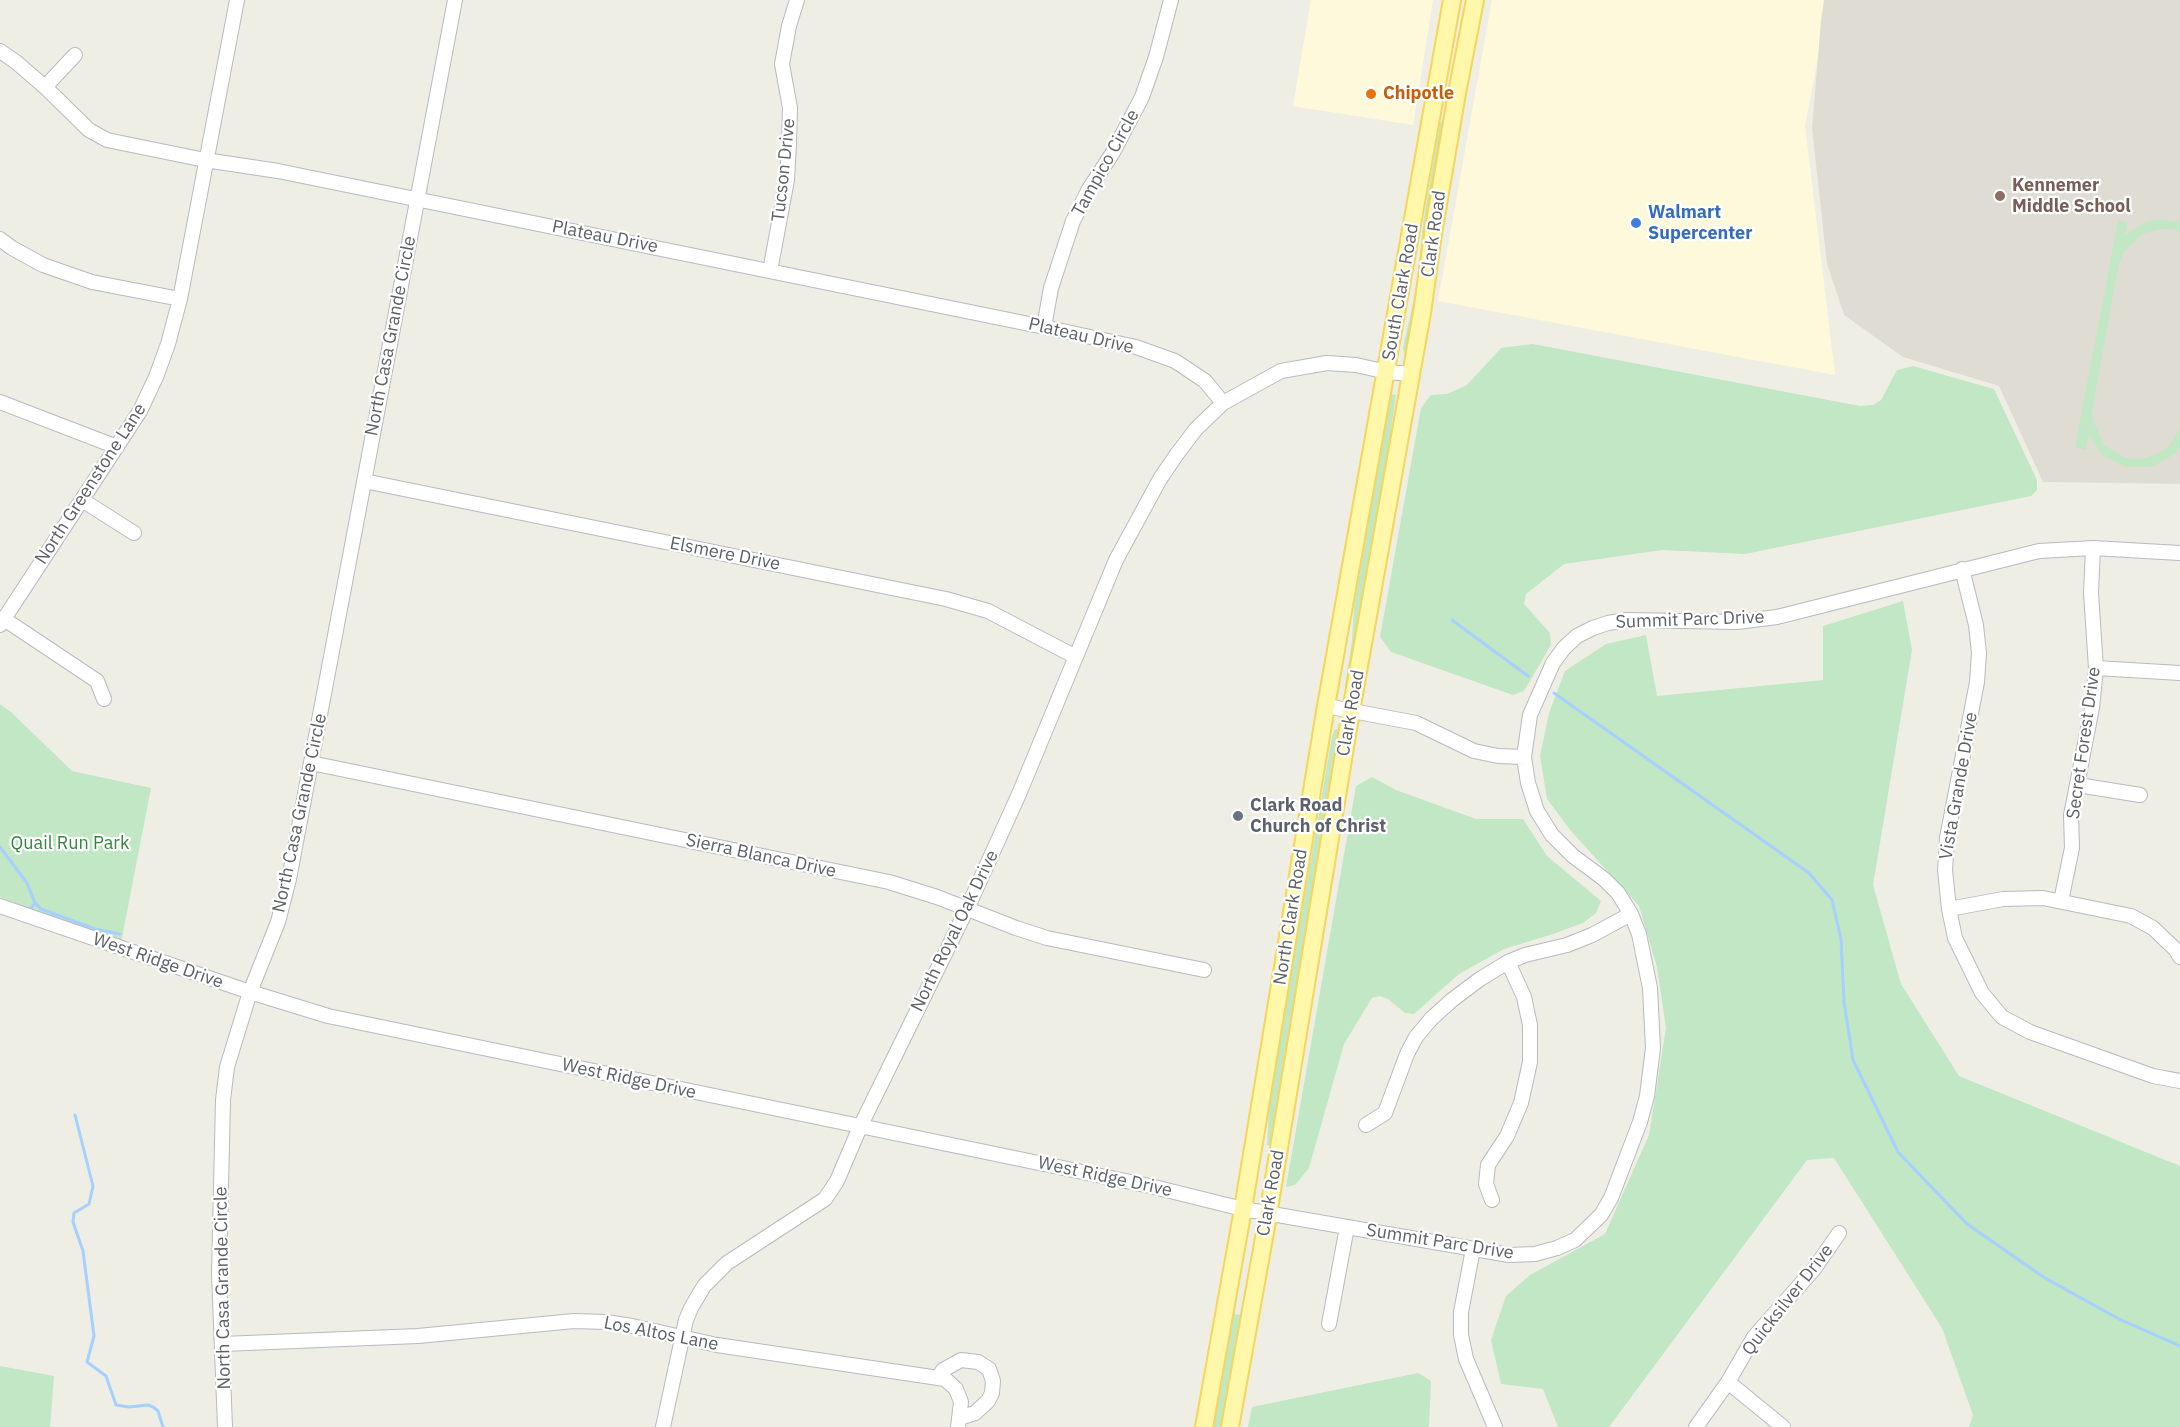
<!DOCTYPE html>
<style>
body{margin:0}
canvas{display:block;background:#efeee5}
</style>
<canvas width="2180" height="1427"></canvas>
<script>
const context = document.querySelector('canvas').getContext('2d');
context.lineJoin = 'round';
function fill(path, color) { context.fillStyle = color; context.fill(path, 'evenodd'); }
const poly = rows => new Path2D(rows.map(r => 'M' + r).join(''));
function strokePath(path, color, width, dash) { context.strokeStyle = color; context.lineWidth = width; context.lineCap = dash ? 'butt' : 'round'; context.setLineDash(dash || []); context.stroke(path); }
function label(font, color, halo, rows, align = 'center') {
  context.font = font + ' "IBM Plex Sans",sans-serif'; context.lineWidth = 4.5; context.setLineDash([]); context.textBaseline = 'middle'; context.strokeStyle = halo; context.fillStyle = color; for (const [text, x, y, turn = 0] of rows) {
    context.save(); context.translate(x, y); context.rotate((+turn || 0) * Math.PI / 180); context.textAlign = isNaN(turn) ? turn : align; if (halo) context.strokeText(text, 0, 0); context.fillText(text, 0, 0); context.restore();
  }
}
fill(poly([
 [1311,0,1433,0,1413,125,1293,106],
 [1492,0,1829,0,1805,126,1835,375,1438,301]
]), '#fff9db');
fill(poly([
 [1824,0,2180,0,2180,484,2043,482,1999,386,1903,357,1844,315,1827,264,1812,128,1821,21]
]), '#dfddd3');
fill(poly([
 [1446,113,1408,350,1405,354,1403,348,1417,285,1423,223,1440,124],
 [2159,219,2180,222,2180,232,2174,229,2163,229,2141,234,2124,252,2119,263,2092,411,2093,421,2104,445,2123,457,2134,459,2145,458,2159,453,2170,445,2180,429,2180,448,2175,454,2152,467,2126,467,2102,455,2089,435,2085,450,2075,447,2118,221,2127,222,2125,235,2145,222],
 [1533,344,1860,406,1873,405,1881,400,1897,370,1913,366,1994,389,2037,480,2037,490,2031,496,1745,554,1662,550,1564,564,1526,594,1524,604,1550,633,1551,645,1524,691,1513,695,1391,652,1380,637,1421,408,1431,395,1447,394,1467,385,1501,348],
 [1391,394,1396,395,1391,430,1390,457,1350,689,1346,688,1345,686,1352,641,1354,606],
 [1903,601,1912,650,1873,885,1901,984,1959,1076,2180,1166,2180,1427,1969,1427,1973,1415,1942,1328,1834,1158,1807,1160,1609,1427,1558,1427,1543,1389,1501,1384,1491,1340,1506,1296,1530,1275,1605,1234,1649,1135,1666,1028,1657,967,1639,906,1571,831,1547,799,1540,756,1549,713,1565,671,1606,644,1646,635,1657,696,1823,680,1823,626],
 [0,704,11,712,72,771,151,788,121,943,0,897],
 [1335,729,1342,730,1273,1146,1267,1145,1269,1105,1332,737],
 [1372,777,1396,790,1476,819,1523,819,1547,856,1601,901,1596,913,1583,923,1553,934,1504,949,1459,974,1414,1014,1405,1013,1388,999,1380,996,1372,998,1344,1044,1309,1168,1295,1185,1286,1187,1356,786],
 [1233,1314,1243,1315,1224,1427,1213,1427],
 [0,1366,54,1376,50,1427,0,1427],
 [1418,1373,1431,1381,1429,1427,1248,1427,1252,1407]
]), '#c1e7c4');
strokePath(poly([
 [1452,620,1528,676],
 [1554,693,1809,873,1832,900,1841,939,1844,1002,1853,1060,1898,1152,1967,1224,2045,1278,2119,1319,2180,1346],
 [0,847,27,883,35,903,41,909,95,929,120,934],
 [31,908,35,903],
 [75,1115,93,1186,89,1204,74,1213,73,1222,83,1251,94,1336,87,1362,106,1376,116,1405,129,1407,148,1405,153,1407,158,1411,163,1427]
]), '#a5d0ff', 3);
const minor = poly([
 [0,51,16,62,45,87,89,130,107,140,205,160,278,171,1044,327,1136,347,1175,361,1205,381,1223,403],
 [45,87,75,55],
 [0,239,12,248,43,265,92,282,180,299],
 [770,271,787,180,789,143,790,108,782,64,789,26,797,0],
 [1044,327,1051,288,1073,221,1089,189,1112,154,1142,97,1156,57,1171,0],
 [0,402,117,447],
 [364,481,946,599,988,611,1076,657],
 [82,500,134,533],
 [1962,569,1976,625,1979,653,1977,682,1947,838,1945,870,1949,909,1955,938,1982,993,2002,1017,2030,1032,2153,1076,2180,1081],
 [4,619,97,681,104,699],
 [0,625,140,411,156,377,168,344,180,299,237,0],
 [2096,668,2180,673],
 [1326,706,1416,723,1474,751,1498,756,1524,757],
 [311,763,889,882,937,897,1016,928,1047,938,1204,970],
 [2078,785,2140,795],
 [2061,901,2072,848,2071,815,2092,708,2096,668,2091,593,2093,548],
 [0,906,250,992,328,1016,1150,1186,1243,1209,1509,1255,1535,1254,1557,1248,1575,1240,1601,1215,1611,1198,1640,1122,1647,1096,1653,1048,1650,988,1639,934,1631,914,1618,893,1604,879,1573,856,1552,835,1537,811,1528,783,1524,757,1530,715,1553,663,1564,648,1577,636,1593,628,1608,623,1627,620,1737,622,1777,617,2039,551,2093,548,2180,553],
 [1949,909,2003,899,2043,898,2131,916,2153,928,2176,950,2180,957],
 [1366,1125,1385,1113,1407,1054,1416,1037,1431,1019,1452,1000,1480,979,1508,962,1525,955,1567,945,1592,935,1631,914],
 [1492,1200,1486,1184,1488,1165,1507,1136,1521,1103,1530,1062,1530,1025,1524,997,1508,962],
 [1473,1249,1461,1312,1461,1335,1466,1359,1495,1427],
 [1329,1324,1347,1227],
 [223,1344,418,1336,574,1321,606,1322,632,1326,717,1345,945,1379,956,1389,961,1402,958,1427],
 [938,1378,943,1370,961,1360,978,1362,989,1369,993,1381,992,1393,988,1401,975,1413,959,1418],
 [1728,1382,1783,1427],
 [225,1427,219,1274,223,1100,227,1067,250,992,278,922,289,879,455,0],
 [663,1427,686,1320,691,1308,704,1286,727,1263,825,1199,837,1181,860,1127,967,909,1019,794,1116,560,1160,479,1177,454,1196,429,1223,403,1281,371,1327,363,1356,365,1387,372,1411,374],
 [1696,1427,1728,1382,1754,1337,1814,1269,1839,1233]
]);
const major = poly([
 [1204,1427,1243,1209,1326,706,1452,0],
 [1230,1427,1266,1227,1351,711,1422,313,1433,234,1457,93,1475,0]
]);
strokePath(minor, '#b7babf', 16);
strokePath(major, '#f5d659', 20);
strokePath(minor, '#fff', 14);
strokePath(major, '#fff8aa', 16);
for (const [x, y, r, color] of [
 [1371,94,6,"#e8710a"],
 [2000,196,6,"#8d6e63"],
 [1636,223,6,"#3f7fe0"],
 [1238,816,6,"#6b7280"]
]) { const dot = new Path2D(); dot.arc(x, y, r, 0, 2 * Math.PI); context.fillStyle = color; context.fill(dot); strokePath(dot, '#fff', 2); }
label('bold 18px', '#c56008', '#fff', [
 ["Chipotle",1383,94]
], 'left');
label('18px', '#5d6066', '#fff', [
 ["Tampico Circle",1106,163,-61],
 ["Tucson Drive",784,170,-84],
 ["Clark Road",1434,234,-82],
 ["Plateau Drive",605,237,11],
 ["South Clark Road",1401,292,-80],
 ["North Casa Grande Circle",391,336,-79],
 ["Plateau Drive",1081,336,13],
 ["North Greenstone Lane",91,484,-57],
 ["Elsmere Drive",725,554,11],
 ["Summit Parc Drive",1690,620,-2],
 ["Clark Road",1351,713,-80],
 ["Secret Forest Drive",2084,743,-82],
 ["Vista Grande Drive",1959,786,-80],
 ["North Casa Grande Circle",300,813,-78],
 ["Sierra Blanca Drive",761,856,12],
 ["North Clark Road",1291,917,-81],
 ["North Royal Oak Drive",955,931,-64],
 ["West Ridge Drive",158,961,19],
 ["West Ridge Drive",629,1079,12],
 ["West Ridge Drive",1105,1177,12],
 ["Clark Road",1271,1193,-80],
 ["Summit Parc Drive",1440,1242,9],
 ["North Casa Grande Circle",223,1288,-91],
 ["Quicksilver Drive",1788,1300,-52],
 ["Los Altos Lane",661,1334,11]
]);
label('bold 18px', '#785e54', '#fff', [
 ["Kennemer",2012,186],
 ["Middle School",2012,207]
], 'left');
label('bold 18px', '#366cbe', '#fff', [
 ["Walmart",1648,213],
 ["Supercenter",1648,234]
], 'left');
label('bold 18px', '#5b616d', '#fff', [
 ["Clark Road",1250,806],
 ["Church of Christ",1250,827]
], 'left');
label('18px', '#33863e', '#fff', [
 ["Quail Run Park",70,844]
]);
</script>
